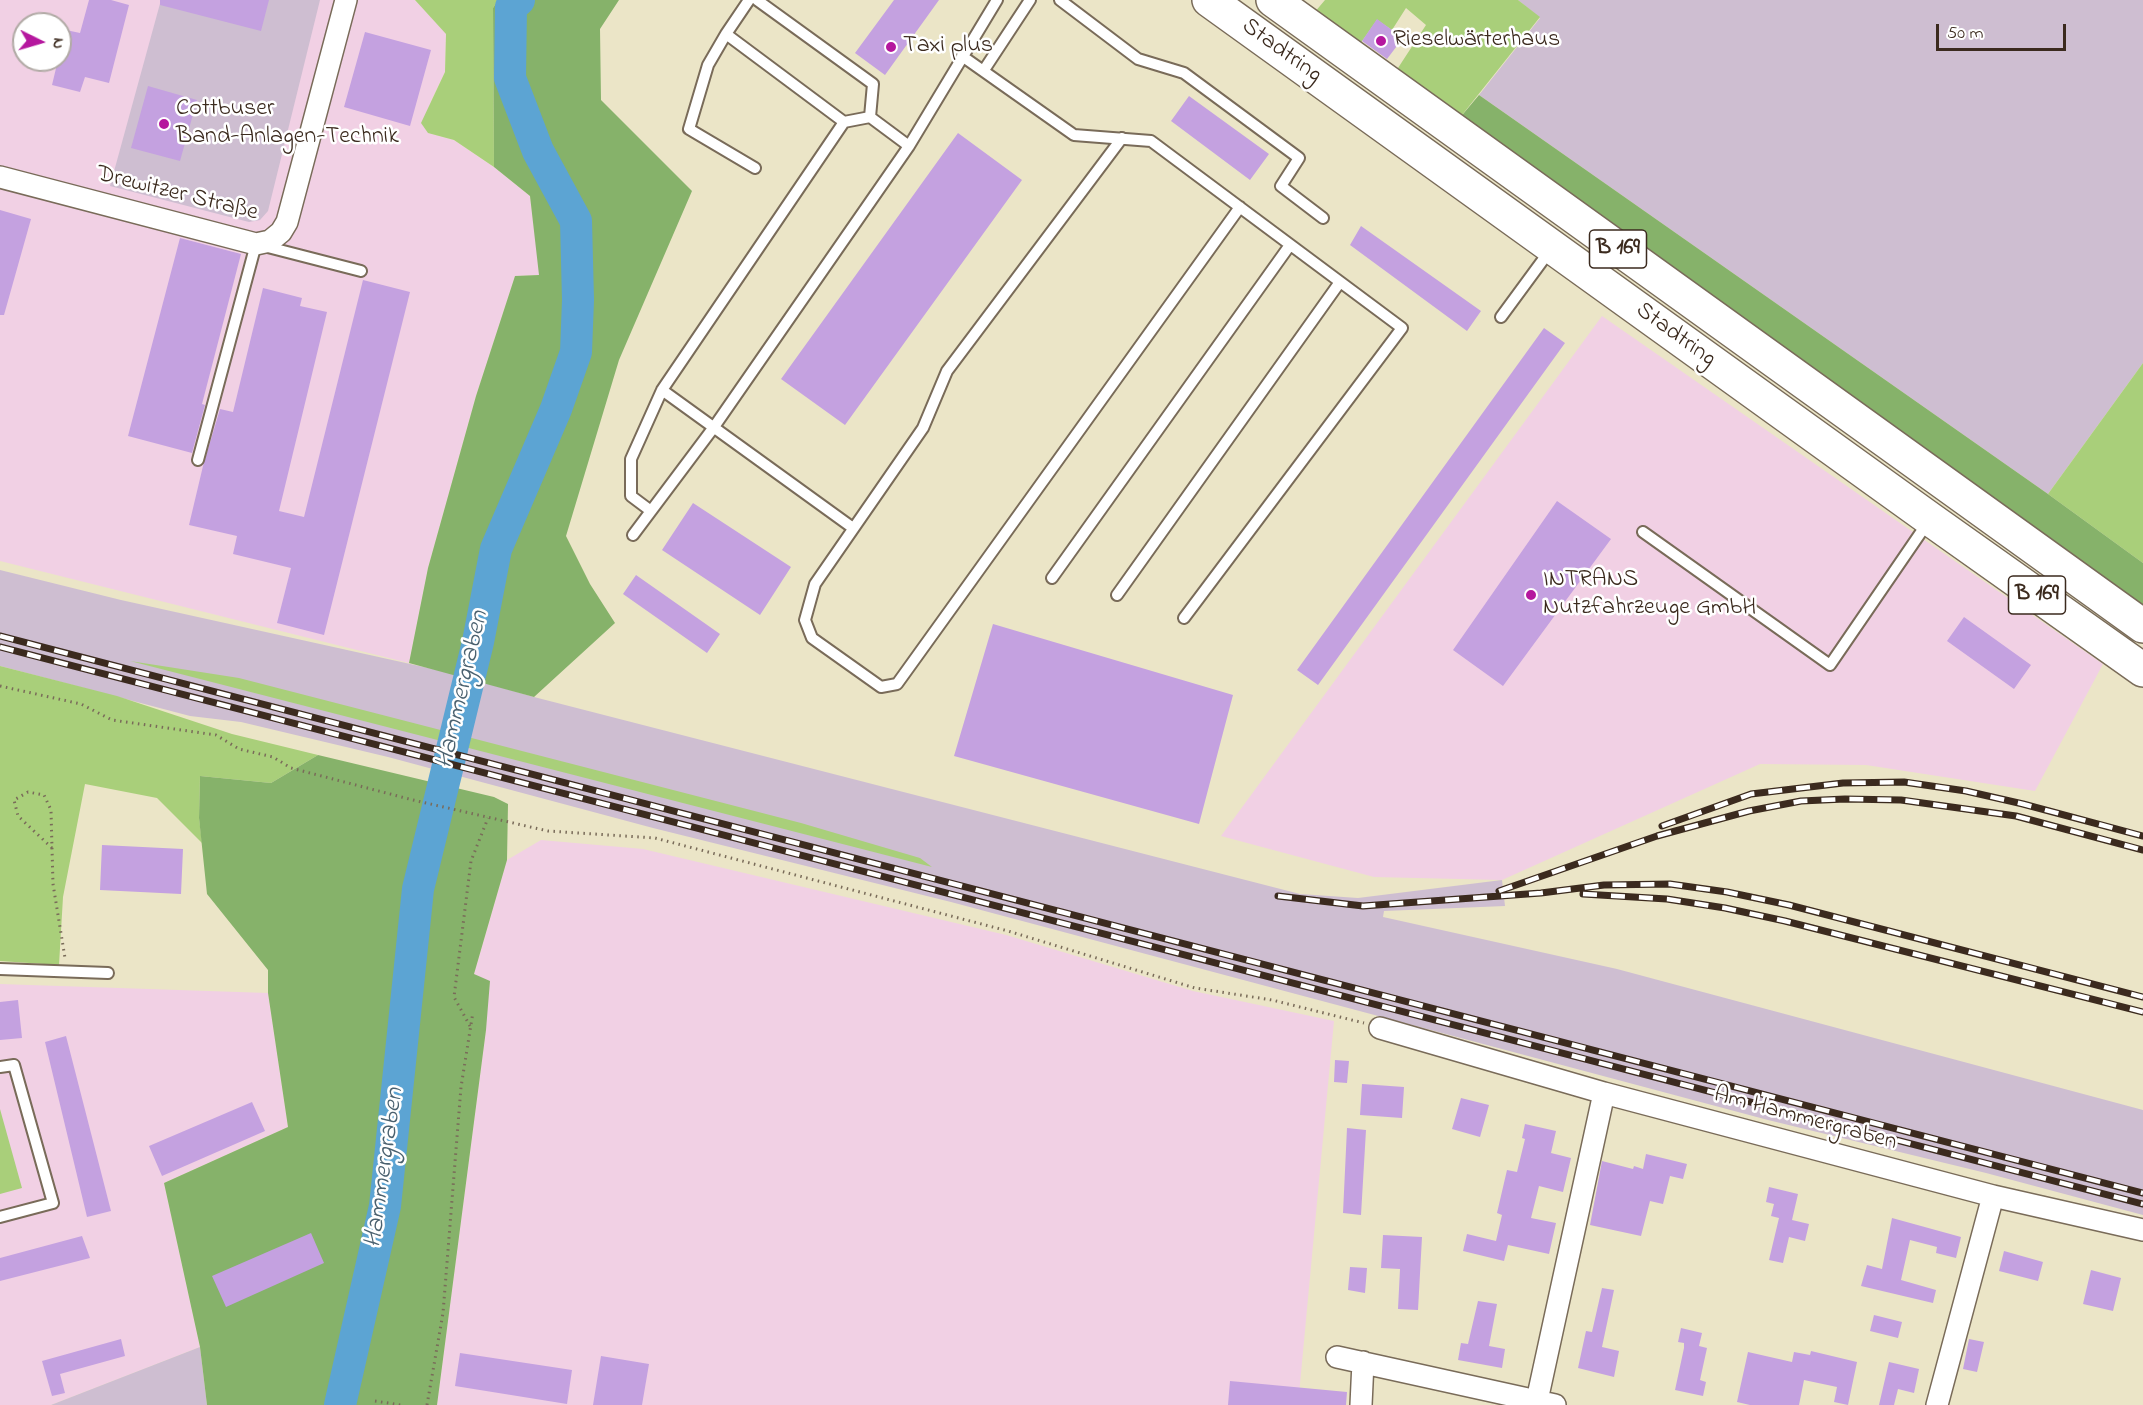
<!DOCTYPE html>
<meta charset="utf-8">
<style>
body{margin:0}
#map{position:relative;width:2143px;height:1405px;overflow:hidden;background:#ebe5c7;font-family:"Indie Flower",sans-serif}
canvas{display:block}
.north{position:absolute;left:12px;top:12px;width:60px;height:60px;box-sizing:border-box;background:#fff;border:2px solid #b1aaa5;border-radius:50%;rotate:95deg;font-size:16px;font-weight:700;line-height:24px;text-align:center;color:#3b2a1e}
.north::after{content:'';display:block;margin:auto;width:21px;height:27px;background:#b5179e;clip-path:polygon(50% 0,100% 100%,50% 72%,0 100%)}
.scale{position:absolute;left:1936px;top:24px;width:130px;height:27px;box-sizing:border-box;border:3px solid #3b2a1e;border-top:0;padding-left:8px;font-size:18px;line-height:21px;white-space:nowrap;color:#3b2a1e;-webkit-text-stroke:4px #fff;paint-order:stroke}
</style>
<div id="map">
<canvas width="2143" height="1405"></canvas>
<div class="north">N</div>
<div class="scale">50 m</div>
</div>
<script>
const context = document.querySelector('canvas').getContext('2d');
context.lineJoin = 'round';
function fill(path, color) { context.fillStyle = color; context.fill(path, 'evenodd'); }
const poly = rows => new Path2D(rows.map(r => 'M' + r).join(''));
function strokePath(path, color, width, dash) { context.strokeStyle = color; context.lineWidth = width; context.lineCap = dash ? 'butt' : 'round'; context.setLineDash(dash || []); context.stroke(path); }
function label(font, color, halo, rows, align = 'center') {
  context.font = font + ' "Indie Flower",sans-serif'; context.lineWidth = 5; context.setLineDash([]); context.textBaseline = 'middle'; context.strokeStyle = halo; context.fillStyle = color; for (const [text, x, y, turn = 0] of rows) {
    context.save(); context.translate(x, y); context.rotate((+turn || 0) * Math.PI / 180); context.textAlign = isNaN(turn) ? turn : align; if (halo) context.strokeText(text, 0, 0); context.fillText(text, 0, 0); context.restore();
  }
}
fill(poly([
 [0,0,415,0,446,33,445,72,431,101,428,133,454,140,494,167,530,196,540,275,515,276,476,396,428,568,409,663,0,561],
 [24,24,60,24,60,60,24,60],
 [1602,316,2103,664,2035,791,1866,765,1760,764,1502,880,1374,877,1221,836],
 [541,840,643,849,1006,935,1193,991,1334,1021,1298,1405,437,1405,486,1030,474,974,507,860],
 [0,984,268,993,288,1127,164,1183,200,1347,51,1405,0,1405]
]), '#f1d0e4');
fill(poly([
 [161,0,320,0,268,211,260,220,249,222,110,186],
 [1518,0,2143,0,2143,363,2048,494,1479,95,1540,18],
 [0,570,121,600,451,673,534,697,1300,894,1358,898,1502,880,1505,906,1384,911,1383,917,1617,969,2143,1110,2143,1215,1986,1173,1768,1120,951,902,653,828,388,757,241,722,190,716,0,666],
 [200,1347,207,1405,51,1405]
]), '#cebed1');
fill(poly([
 [415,0,498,0,493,8,494,167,454,140,428,133,421,123,445,72,446,34],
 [1325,0,1518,0,1540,17,1458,120,1398,68,1426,25,1406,8,1392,30,1377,20,1360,44,1314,13],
 [2143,363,2143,563,2048,494],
 [130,661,239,678,801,823,920,858,932,867],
 [0,666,117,696,232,734,318,755,271,783,200,776,199,818,202,843,157,798,85,784,63,897,59,965,0,961],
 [0,1109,22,1188,0,1194]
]), '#a9cf7a');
fill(poly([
 [498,0,619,0,600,29,601,100,692,191,619,360,566,536,590,584,615,623,534,697,409,663,428,568,476,396,515,276,539,275,530,196,494,167,493,8],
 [1479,95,2048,494,2143,563,2143,608,1458,120],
 [318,755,494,797,508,804,507,860,474,974,490,981,486,1030,437,1405,207,1405,200,1347,164,1183,288,1127,268,993,268,970,207,894,199,818,200,776,271,783]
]), '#86b26a');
strokePath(poly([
 [340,1405,385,1206,418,889,478,642,496,549,556,409,576,352,578,300,576,221,538,151,510,78,511,7,519,0]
]), '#5ca4d3', 32);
fill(poly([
 [89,0,111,0,129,5,109,83,85,77,80,92,52,85,58,60,60,60,66,30,80,33],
 [160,0,269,0,261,31,160,5],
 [894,0,939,0,885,75,855,53],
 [1377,19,1403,38,1387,59,1362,41],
 [365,32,431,50,410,126,344,107],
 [148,86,197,100,180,161,131,148],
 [1189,96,1269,154,1250,180,1171,121],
 [958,133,1022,180,845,425,781,379],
 [0,210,31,219,4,315,0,315],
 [1361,226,1481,311,1467,331,1350,245],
 [180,238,241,254,202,404,205,405,192,453,128,436],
 [363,280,410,292,324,635,277,623,291,568,233,554,237,536,189,525,203,466,220,409,233,412,263,288,302,298,300,306,327,312,279,511,304,517],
 [1544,328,1565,343,1318,685,1297,670],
 [1557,501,1611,539,1503,686,1453,650],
 [693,503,791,567,760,615,662,550],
 [636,575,720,634,707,653,623,594],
 [1964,617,2031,665,2014,689,1947,641],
 [993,624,1233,695,1199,824,954,756],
 [102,845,183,849,181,894,100,890],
 [18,1000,22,1038,0,1040,0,1002],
 [66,1036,111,1211,87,1217,45,1042],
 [1335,1060,1349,1061,1347,1083,1334,1082],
 [1362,1084,1404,1087,1402,1118,1360,1115],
 [1461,1098,1489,1105,1480,1137,1452,1129],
 [252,1102,265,1131,162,1176,149,1146],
 [1525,1124,1556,1131,1551,1153,1571,1158,1563,1192,1539,1186,1531,1218,1556,1223,1549,1254,1508,1245,1504,1261,1463,1251,1467,1234,1496,1241,1502,1215,1497,1213,1507,1170,1517,1172,1525,1139,1522,1138],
 [1347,1128,1366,1130,1361,1215,1343,1213],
 [1646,1154,1687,1164,1683,1179,1670,1176,1663,1204,1650,1201,1641,1236,1590,1225,1602,1161,1633,1169,1634,1166,1643,1169],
 [1769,1187,1798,1194,1792,1220,1809,1224,1805,1241,1789,1237,1783,1263,1769,1260,1779,1218,1771,1216,1774,1204,1766,1202],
 [1892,1218,1961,1237,1956,1258,1936,1253,1937,1247,1910,1240,1901,1280,1936,1290,1933,1303,1861,1286,1867,1265,1882,1269],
 [311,1233,324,1263,226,1307,212,1276],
 [1383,1235,1422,1237,1418,1310,1398,1309,1400,1269,1381,1268],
 [82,1236,90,1258,0,1281,0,1258],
 [2004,1251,2043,1262,2038,1281,1999,1271],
 [1350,1267,1367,1268,1365,1293,1348,1290],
 [2091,1270,2121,1278,2113,1311,2083,1304],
 [1602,1288,1614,1290,1602,1347,1619,1351,1614,1377,1578,1368,1586,1331,1592,1332],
 [1478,1301,1497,1304,1489,1346,1505,1349,1502,1368,1458,1360,1461,1343,1468,1344],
 [1874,1315,1902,1322,1898,1338,1870,1331],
 [1681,1328,1702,1333,1699,1346,1707,1348,1700,1380,1706,1382,1703,1396,1675,1390,1684,1348,1684,1343,1678,1342],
 [121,1339,125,1356,60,1374,65,1393,52,1396,42,1361],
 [1969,1339,1984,1342,1977,1372,1963,1369],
 [1811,1351,1857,1362,1848,1405,1834,1402,1837,1387,1804,1380,1799,1405,1750,1405,1737,1402,1748,1352,1792,1362,1794,1352,1810,1355],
 [460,1353,572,1370,567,1404,455,1386],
 [601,1356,649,1364,642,1405,593,1405],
 [1889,1362,1919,1369,1914,1393,1898,1389,1894,1405,1879,1405],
 [1230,1381,1347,1392,1346,1405,1228,1405]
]), '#c4a1e0');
const lane = poly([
 [757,0,873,84,870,117],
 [1060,0,1138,59,1184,73,1299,158,1281,186,1323,218],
 [726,34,749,0],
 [962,56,1074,135,1151,141,1402,328,1184,618],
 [984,70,1030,0],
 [1122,138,947,371,923,428,815,584,805,620,812,638,881,687,897,684,1240,207],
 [755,168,689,129,708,65,726,34,844,122],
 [1501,317,1551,249],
 [662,390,853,528],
 [198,460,256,244,361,271],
 [651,511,631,496,631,459,662,390,844,122,870,117,909,146],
 [1643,532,1830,665,1928,522],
 [633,535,714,427,909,146,997,0],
 [1052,578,1290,245],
 [1117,595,1340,282],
 [0,969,108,973],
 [0,1067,14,1065,53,1203,0,1217]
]);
const street = poly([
 [0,177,256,244,270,241,281,232,287,222,346,0],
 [1380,1028,1604,1093],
 [1337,1357,1555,1405],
 [1361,1405,1363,1362],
 [1536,1405,1604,1093,1993,1196,2143,1230],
 [1937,1405,1993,1196]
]);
const primary = poly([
 [1209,0,1930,519,2143,670],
 [1273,0,2143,626]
]);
strokePath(lane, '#796b59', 14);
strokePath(street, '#796b59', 24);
strokePath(primary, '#796b59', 36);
strokePath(poly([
 [0,686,81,704,112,720,216,735,239,749,273,757,291,768,413,800,548,831,655,838,1008,931,1195,988,1272,1000,1364,1023],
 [52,848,18,816,14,800,28,792,44,795,51,810,52,848,53,884,65,958],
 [470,1026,454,997,471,861,488,818],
 [375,1401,401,1405],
 [427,1405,443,1313,461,1087,473,1012]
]), '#796b59', 3, [1.5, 4.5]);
strokePath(lane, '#fff', 10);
strokePath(street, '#fff', 21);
strokePath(primary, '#fff', 33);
const rail = poly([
 [0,636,2143,1193],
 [0,647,2143,1204],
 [1662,826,1751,794,1843,783,1904,782,1966,791,2023,804,2143,836],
 [1499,891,1657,836,1749,811,1801,801,1845,799,1901,800,2016,816,2143,850],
 [1583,894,1667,899,1725,908,1785,921,2143,1012],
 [1278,896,1363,906,1541,893,1604,885,1670,884,1727,892,1789,905,2143,997]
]);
strokePath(rail, '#3b2a1e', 7);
strokePath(rail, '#fff', 4.5, [14]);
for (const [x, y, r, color] of [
 [1381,41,6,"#b5179e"],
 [891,47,6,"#b5179e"],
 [164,124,6,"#b5179e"],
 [1531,595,6,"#b5179e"]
]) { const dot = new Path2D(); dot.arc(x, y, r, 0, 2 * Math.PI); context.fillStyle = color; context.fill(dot); strokePath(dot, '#fff', 2); }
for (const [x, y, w] of [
 [1618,249,57],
 [2037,595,57]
]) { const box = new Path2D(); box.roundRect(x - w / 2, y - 19, w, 38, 4.5); context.fillStyle = '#fff'; context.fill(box); strokePath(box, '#3b2a1e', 1.5); }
label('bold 22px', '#3b2a1e', null, [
 ["B 169",1618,249],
 ["B 169",2037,595]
]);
label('24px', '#3b2a1e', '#fff', [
 ["Rieselwärterhaus",1393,41],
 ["Taxi plus",903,47],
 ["Cottbuser",176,110],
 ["Band-Anlagen-Technik",176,138],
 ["INTRANS",1543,581],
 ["Nutzfahrzeuge GmbH",1543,609]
], 'left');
label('24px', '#3b2a1e', '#fff', [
 ["Stadtring",1281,52,36],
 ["Drewitzer Straße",177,195,14],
 ["Stadtring",1675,336,36],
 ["Am Hammergraben",1805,1120,15]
]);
label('italic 26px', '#4a616f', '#fff', [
 ["Hammergraben",464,690,-77],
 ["Hammergraben",386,1168,-82]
]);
</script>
